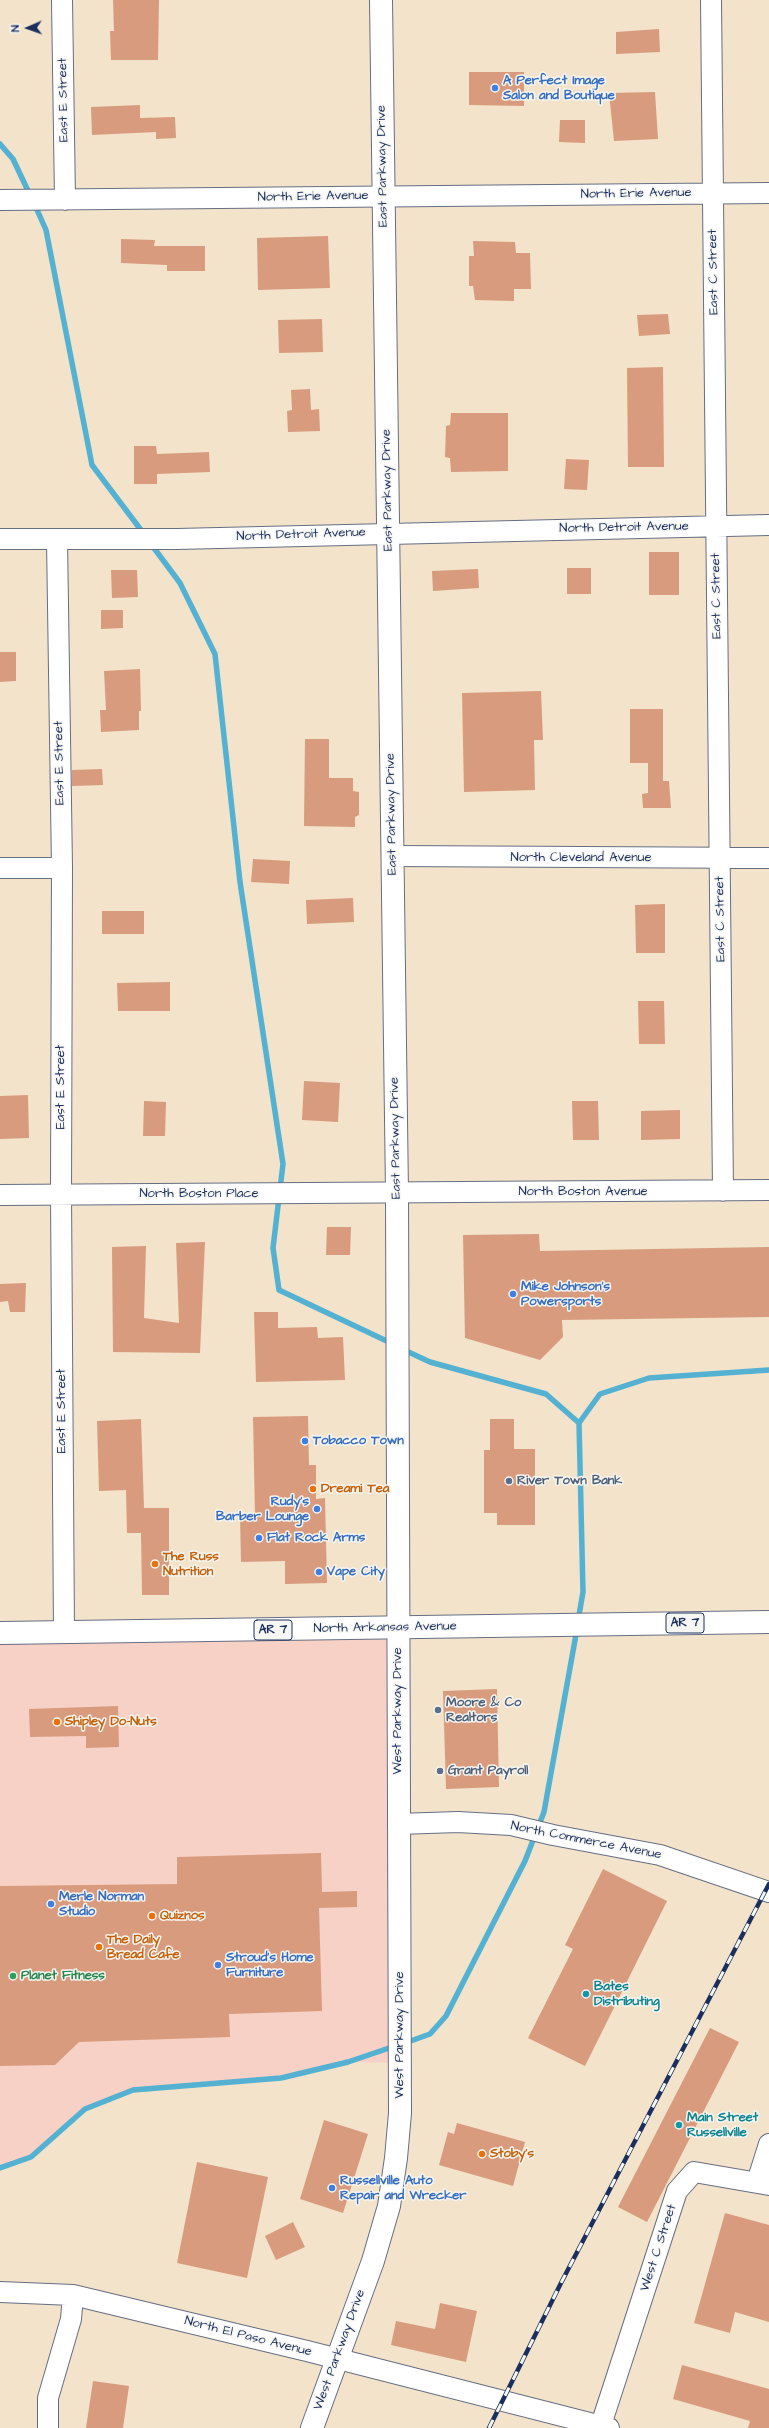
<!DOCTYPE html>
<style>
body{margin:0}
#map{position:relative;width:769px;height:2428px;overflow:hidden;background:#f2e3ca;font-family:"Architects Daughter",sans-serif}
canvas{display:block}
.north{position:absolute;left:8px;top:8px;width:40px;height:40px;-webkit-text-stroke:3px #f6f6f2;paint-order:stroke;rotate:268deg;font-size:11px;font-weight:700;line-height:16px;text-align:center;color:#1b2f5e}
.north::after{content:'';display:block;margin:auto;width:14px;height:18px;background:#1b2f5e;clip-path:polygon(50% 0,100% 100%,50% 72%,0 100%)}
</style>
<div id="map">
<canvas width="769" height="2428"></canvas>
<div class="north">N</div>
</div>
<script>
const context = document.querySelector('canvas').getContext('2d');
context.lineJoin = 'round';
function fill(path, color) { context.fillStyle = color; context.fill(path, 'evenodd'); }
const poly = rows => new Path2D(rows.map(r => 'M' + r).join(''));
function strokePath(path, color, width, dash) { context.strokeStyle = color; context.lineWidth = width; context.lineCap = dash ? 'butt' : 'round'; context.setLineDash(dash || []); context.stroke(path); }
function label(font, color, halo, rows, align = 'center') {
  context.font = font + ' "Architects Daughter",sans-serif'; context.lineWidth = 3; context.setLineDash([]); context.textBaseline = 'middle'; context.strokeStyle = halo; context.fillStyle = color; for (const [text, x, y, turn = 0] of rows) {
    context.save(); context.translate(x, y); context.rotate((+turn || 0) * Math.PI / 180); context.textAlign = isNaN(turn) ? turn : align; if (halo) context.strokeText(text, 0, 0); context.fillText(text, 0, 0); context.restore();
  }
}
fill(poly([
 [397,1628,400,2063,348,2062,281,2078,133,2090,85,2109,31,2157,0,2168,0,1632]
]), '#f7d1c6');
strokePath(poly([
 [0,144,13,159,30,195],
 [34,203,46,230,92,465,144,534],
 [151,544,180,583,215,654,240,882,283,1164,273,1248,279,1290,393,1344],
 [402,1349,430,1362,546,1394,579,1423],
 [578,1621,583,1592,579,1423,600,1394,649,1378,769,1370],
 [405,2043,430,2034,446,2016,525,1861,544,1812,577,1629],
 [0,2168,31,2157,85,2109,133,2090,281,2078,348,2062,395,2046]
]), '#54b1d2', 5.5);
fill(poly([
 [113,0,159,0,158,60,111,60,110,31,114,31],
 [659,29,660,52,616,54,616,32],
 [469,72,524,72,524,106,469,105],
 [655,92,658,139,614,141,609,93],
 [140,105,140,118,175,117,176,138,156,139,156,132,92,135,91,107],
 [560,120,585,120,585,143,559,142],
 [328,236,330,288,258,290,257,238],
 [121,239,155,240,154,246,205,246,205,271,167,271,167,265,121,263],
 [473,241,515,242,516,253,530,253,531,289,514,289,514,301,475,300,473,286,469,286,469,256,474,256],
 [668,314,670,334,639,336,637,315],
 [322,319,323,352,279,353,278,320],
 [663,367,664,467,628,467,627,368],
 [310,389,311,410,319,409,320,431,288,432,287,411,292,410,291,390],
 [451,413,508,413,508,471,451,472,450,458,445,457,446,426,450,425],
 [134,446,156,446,157,454,209,452,210,472,157,474,157,484,134,484],
 [566,459,589,460,587,490,564,489],
 [649,552,679,552,679,595,649,595],
 [567,568,591,568,591,594,567,594],
 [478,569,479,588,433,591,432,571],
 [111,570,137,570,138,597,112,598],
 [101,610,123,610,123,628,101,629],
 [0,652,16,652,16,681,0,682],
 [140,669,141,711,139,711,139,730,101,732,100,710,106,710,104,671],
 [541,691,543,740,534,740,535,790,464,792,462,693],
 [630,709,663,709,663,781,669,781,671,808,643,808,642,794,648,793,648,763,630,763],
 [305,739,329,739,329,778,353,778,353,791,359,792,359,815,355,817,355,827,304,826],
 [102,769,103,785,72,786,72,770],
 [253,859,290,861,289,884,251,882],
 [353,898,354,922,307,924,306,900],
 [665,904,665,953,636,953,635,905],
 [102,911,144,911,144,934,102,934],
 [170,982,170,1011,118,1011,117,983],
 [638,1001,664,1001,665,1044,639,1044],
 [304,1081,340,1083,338,1122,302,1120],
 [28,1095,29,1138,0,1139,0,1096],
 [144,1101,166,1102,165,1136,143,1136],
 [572,1101,598,1101,599,1140,573,1140],
 [680,1110,680,1139,641,1140,641,1111],
 [327,1227,351,1227,350,1255,326,1255],
 [539,1234,540,1251,769,1247,769,1317,562,1320,563,1337,540,1360,465,1338,463,1235],
 [205,1242,200,1353,113,1352,112,1247,146,1246,144,1318,179,1323,176,1243],
 [26,1283,25,1312,10,1312,8,1301,0,1302,0,1284],
 [254,1312,278,1312,278,1328,317,1327,318,1338,343,1337,345,1380,256,1382],
 [308,1416,309,1465,316,1465,316,1499,325,1498,327,1583,285,1584,285,1561,241,1562,240,1516,255,1515,253,1417],
 [141,1419,144,1508,169,1508,169,1595,142,1595,141,1533,127,1533,126,1490,99,1491,97,1421],
 [490,1419,514,1419,514,1449,535,1449,535,1525,497,1525,497,1513,484,1513,484,1450,490,1450],
 [497,1689,499,1787,446,1789,443,1691],
 [118,1706,119,1747,86,1748,86,1736,30,1737,29,1709],
 [321,1853,322,1892,357,1891,357,1907,319,1908,322,2011,229,2014,230,2037,79,2042,55,2065,0,2066,0,1886,177,1884,177,1857],
 [603,1869,667,1901,585,2066,528,2038,573,1949,565,1945],
 [710,2028,739,2042,647,2222,618,2207],
 [324,2120,368,2134,343,2213,300,2199],
 [457,2123,525,2142,513,2186,439,2165,448,2132,454,2134],
 [197,2162,268,2177,247,2278,177,2263],
 [725,2213,769,2225,769,2322,735,2312,730,2333,694,2323],
 [293,2222,305,2247,276,2260,265,2236],
 [440,2303,477,2311,466,2362,391,2345,396,2321,435,2329],
 [682,2365,769,2389,769,2428,748,2428,750,2421,673,2399],
 [93,2381,129,2386,123,2428,86,2428]
]), '#d89b7e');
const minor = poly([
 [62,0,65,200],
 [711,0,723,1191],
 [0,200,769,193],
 [0,539,177,539,769,525],
 [57,540,62,868,61,1194,64,1633],
 [393,856,769,858],
 [0,868,62,868],
 [0,1195,769,1190],
 [398,1824,458,1822,511,1825,553,1835,660,1855,769,1892],
 [757,2182,769,2144],
 [0,2292,73,2295,307,2351,609,2428],
 [48,2428,48,2398,71,2319,73,2295],
 [600,2428,677,2191,694,2172,769,2185]
]);
const major = poly([
 [312,2428,373,2261,389,2206,396,2158,400,2113,397,1193,381,0]
]);
const highway = poly([
 [0,1633,769,1622]
]);
strokePath(minor, '#666e84', 22);
strokePath(major, '#666e84', 24);
strokePath(highway, '#666e84', 24);
strokePath(minor, '#fff', 20);
strokePath(major, '#fff', 22);
strokePath(highway, '#fff', 22);
const rail = poly([
 [489,2428,561,2283,769,1884]
]);
strokePath(rail, '#1b2f5e', 4.5);
strokePath(rail, '#f6f6f2', 3, [9]);
for (const [x, y, r, color] of [
 [495,88,4,"#3f7fe0"],
 [513,1294,4,"#3f7fe0"],
 [305,1441,4,"#3f7fe0"],
 [509,1481,4,"#5c6f8a"],
 [313,1489,4,"#e8710a"],
 [317,1509,4,"#3f7fe0"],
 [259,1538,4,"#3f7fe0"],
 [155,1564,4,"#e8710a"],
 [319,1572,4,"#3f7fe0"],
 [438,1710,4,"#5c6f8a"],
 [57,1722,4,"#e8710a"],
 [440,1771,4,"#5c6f8a"],
 [51,1904,4,"#3f7fe0"],
 [152,1916,4,"#e8710a"],
 [99,1947,4,"#e8710a"],
 [218,1965,4,"#3f7fe0"],
 [13,1976,4,"#2e9e5b"],
 [586,1994,4,"#0f9aa8"],
 [679,2125,4,"#0f9aa8"],
 [482,2154,4,"#e8710a"],
 [332,2188,4,"#3f7fe0"]
]) { const dot = new Path2D(); dot.arc(x, y, r, 0, 2 * Math.PI); context.fillStyle = color; context.fill(dot); strokePath(dot, '#f6f6f2', 1.5); }
for (const [x, y, w] of [
 [685,1623,38],
 [273,1630,38]
]) { const box = new Path2D(); box.roundRect(x - w / 2, y - 10, w, 20, 3); context.fillStyle = '#f6f6f2'; context.fill(box); strokePath(box, '#1b2f5e', 1); }
label('bold 12px', '#1b2f5e', null, [
 ["AR 7",685,1623],
 ["AR 7",273,1630]
]);
label('bold 13px', '#366cbe', '#f6f6f2', [
 ["A Perfect Image",503,81],
 ["Salon and Boutique",503,96],
 ["Mike Johnson's",521,1287],
 ["Powersports",521,1302],
 ["Tobacco Town",313,1441],
 ["Rudy's",309,1502,"right"],
 ["Barber Lounge",309,1517,"right"],
 ["Flat Rock Arms",267,1538],
 ["Vape City",327,1572],
 ["Merle Norman",59,1897],
 ["Studio",59,1912],
 ["Stroud's Home",226,1958],
 ["Furniture",226,1973],
 ["Russellville Auto",340,2181],
 ["Repair and Wrecker",340,2196]
], 'left');
label('13px', '#1b2f5e', '#f6f6f2', [
 ["East E Street",64,100,-91],
 ["East Parkway Drive",383,166,-91],
 ["North Erie Avenue",636,194,-1],
 ["North Erie Avenue",313,197,-1],
 ["East C Street",714,272,-91],
 ["East Parkway Drive",388,490,-91],
 ["North Detroit Avenue",624,528,-1],
 ["North Detroit Avenue",301,535,-2],
 ["East C Street",717,596,-91],
 ["East E Street",60,763,-91],
 ["East Parkway Drive",392,814,-91],
 ["North Cleveland Avenue",581,858],
 ["East C Street",721,919,-91],
 ["East E Street",61,1087,-90],
 ["East Parkway Drive",396,1138,-91],
 ["North Boston Avenue",583,1192],
 ["North Boston Place",199,1194],
 ["East E Street",62,1411,-90],
 ["North Arkansas Avenue",385,1628,-1],
 ["West Parkway Drive",398,1711,-90],
 ["North Commerce Avenue",586,1841,11],
 ["West Parkway Drive",400,2035,-90],
 ["West C Street",659,2248,-72],
 ["North El Paso Avenue",248,2337,14],
 ["West Parkway Drive",340,2350,-70]
]);
label('bold 13px', '#4e5e75', '#f6f6f2', [
 ["River Town Bank",517,1481],
 ["Moore & Co",446,1703],
 ["Realtors",446,1718],
 ["Grant Payroll",448,1771]
], 'left');
label('bold 13px', '#c56008', '#f6f6f2', [
 ["Dreami Tea",321,1489],
 ["The Russ",163,1557],
 ["Nutrition",163,1572],
 ["Shipley Do-Nuts",65,1722],
 ["Quiznos",160,1916],
 ["The Daily",107,1940],
 ["Bread Cafe",107,1955],
 ["Stoby's",490,2154]
], 'left');
label('bold 13px', '#27864d', '#f6f6f2', [
 ["Planet Fitness",21,1976]
], 'left');
label('bold 13px', '#0d838f', '#f6f6f2', [
 ["Bates",594,1987],
 ["Distributing",594,2002],
 ["Main Street",687,2118],
 ["Russellville",687,2133]
], 'left');
</script>
